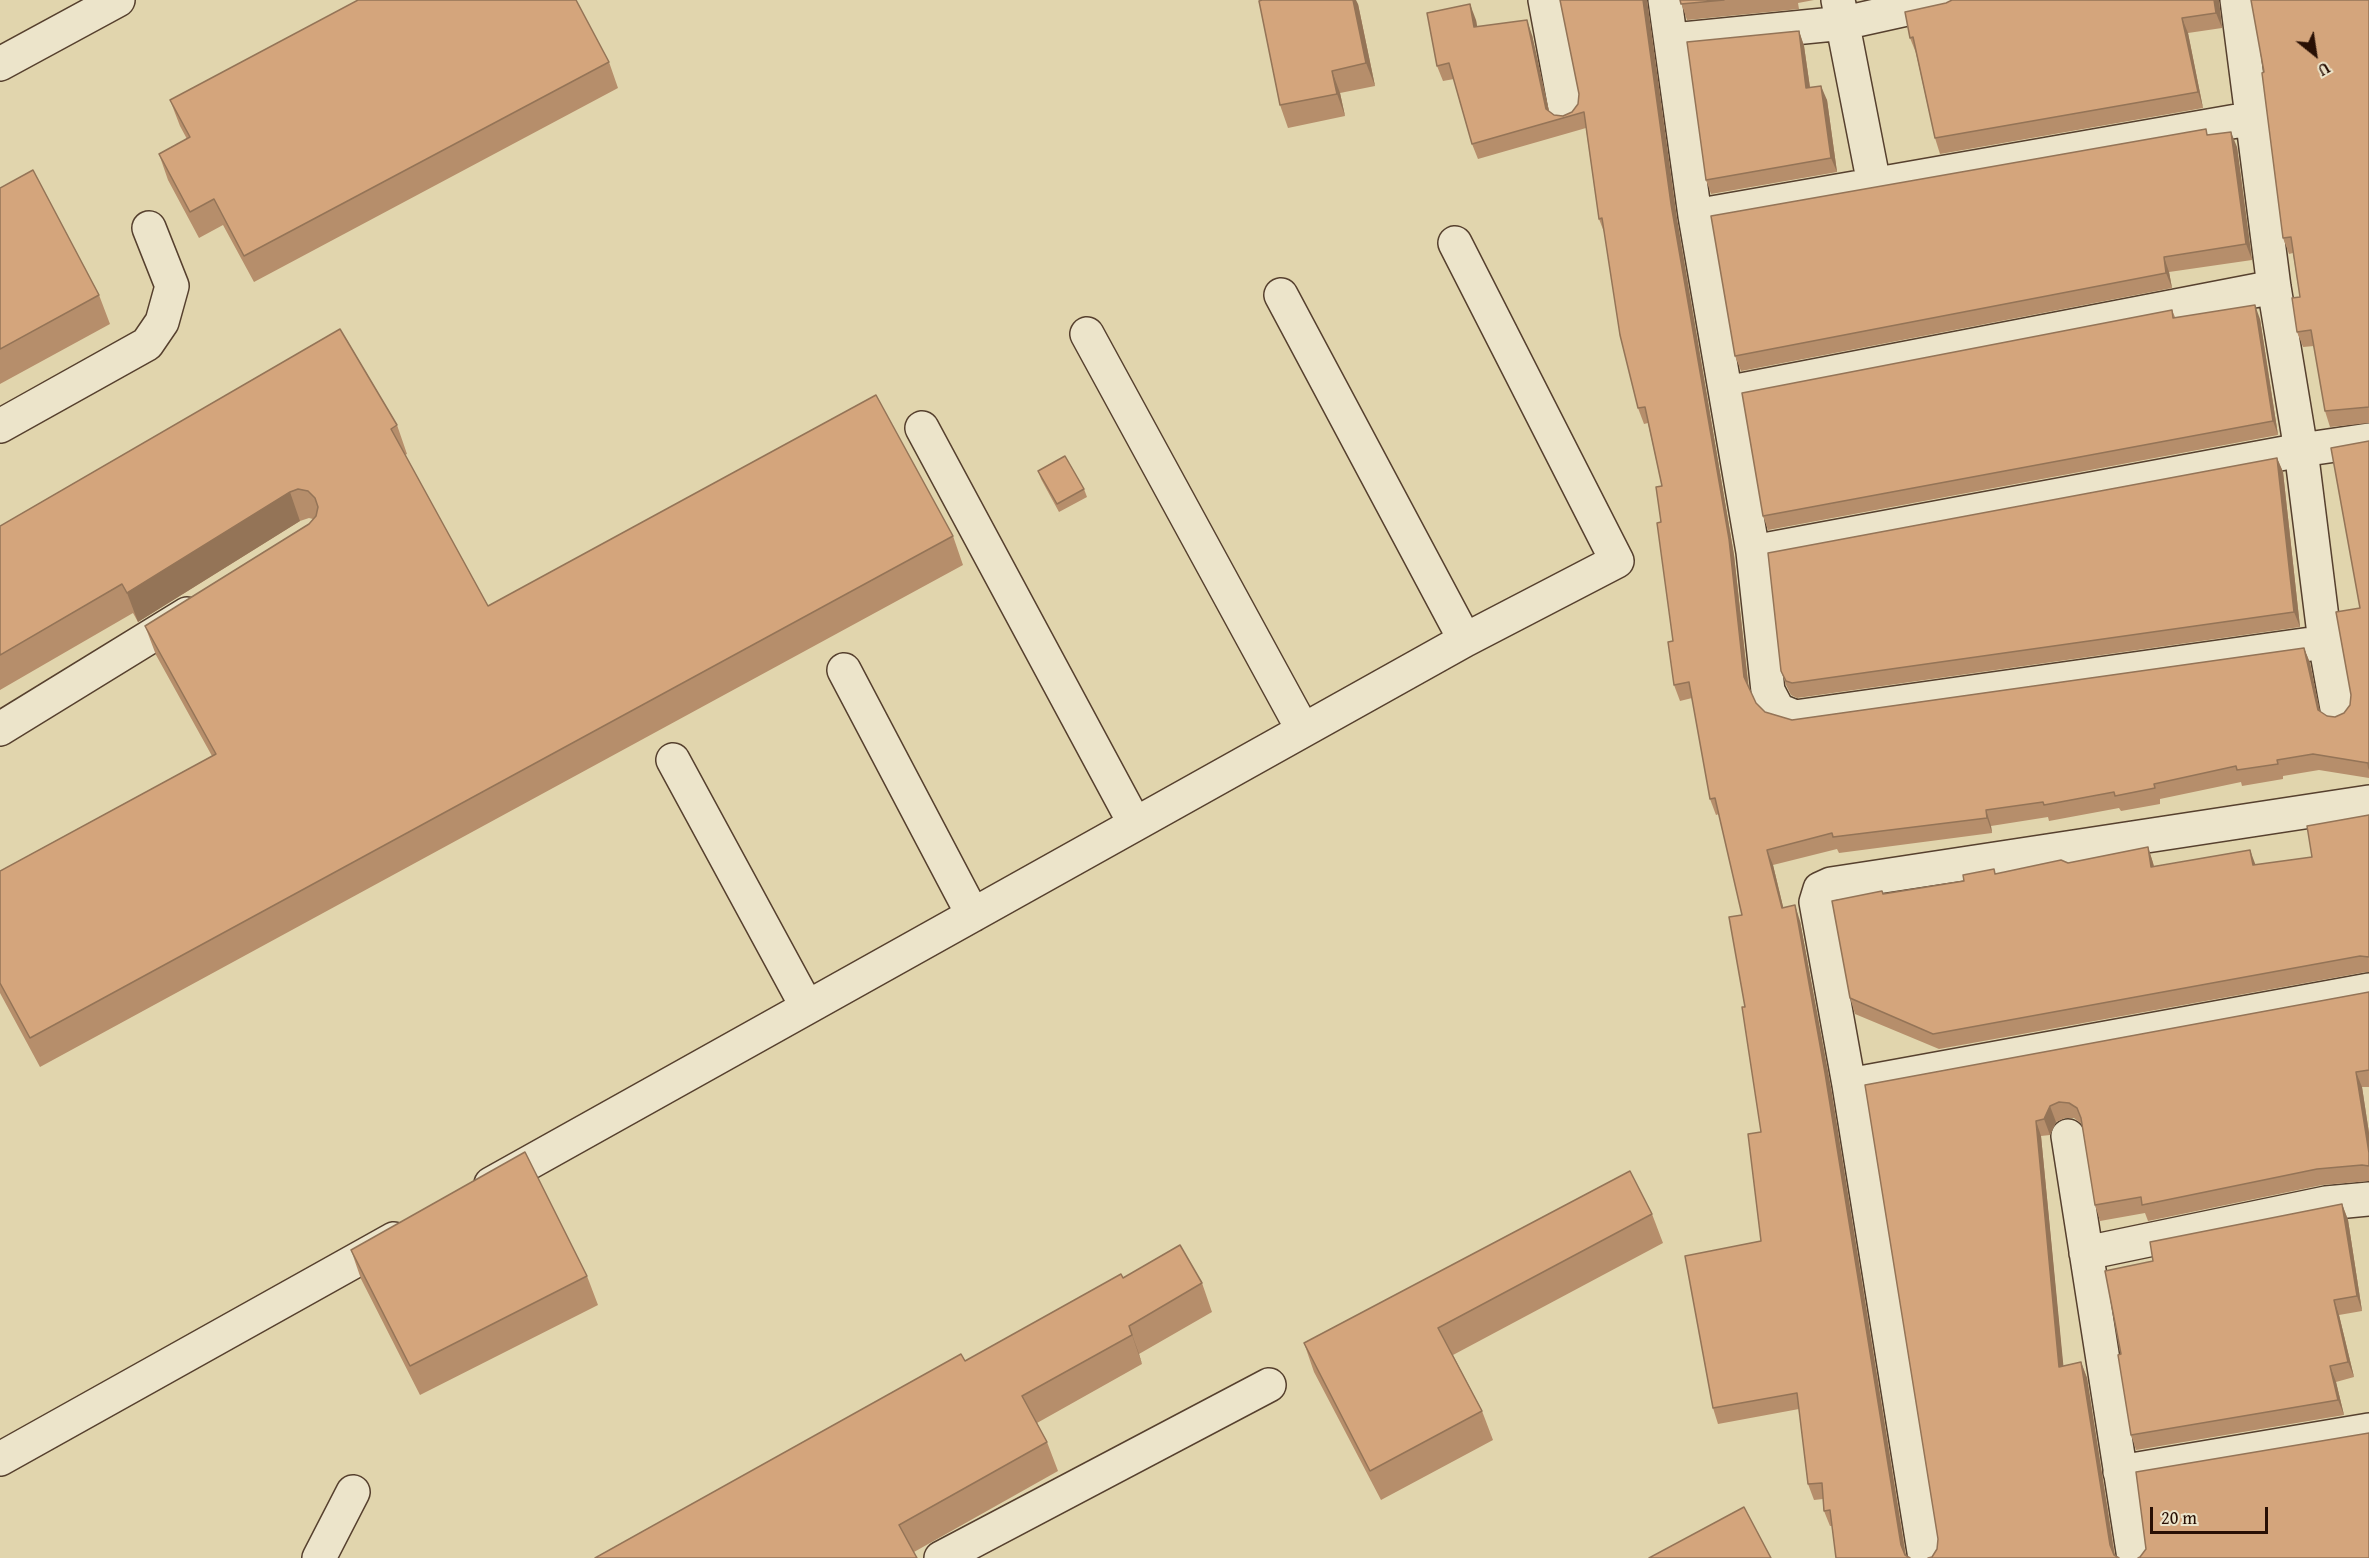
<!DOCTYPE html>
<style>
body{margin:0}
#map{position:relative;width:2369px;height:1558px;overflow:hidden;background:#e1d5ad;font-family:"Gentium Book Plus",serif}
canvas{display:block}
.north{position:absolute;left:2285px;top:24px;width:60px;height:60px;-webkit-text-stroke:4px #ece4ca;paint-order:stroke;rotate:150deg;font-size:16px;font-weight:700;line-height:24px;text-align:center;color:#280f04}
.north::after{content:'';display:block;margin:auto;width:21px;height:27px;background:#280f04;clip-path:polygon(50% 0,100% 100%,50% 72%,0 100%)}
.scale{position:absolute;left:2150px;top:1507px;width:118px;height:27px;box-sizing:border-box;border:3px solid #280f04;border-top:0;padding-left:8px;font-size:18px;line-height:21px;white-space:nowrap;color:#280f04;-webkit-text-stroke:4px #ece4ca;paint-order:stroke}
</style>
<div id="map">
<canvas width="2369" height="1558"></canvas>
<div class="north">U</div>
<div class="scale">20 m</div>
</div>
<script>
const context = document.querySelector('canvas').getContext('2d');
context.lineJoin = 'round';
const poly = rows => new Path2D(rows.map(r => 'M' + r).join(''));
function strokePath(path, color, width, dash) { context.strokeStyle = color; context.lineWidth = width; context.lineCap = dash ? 'butt' : 'round'; context.setLineDash(dash || []); context.stroke(path); }
function fill(path, color) { context.fillStyle = color; context.fill(path, 'evenodd'); }
const minor = poly([
 [1545,0,1566,113],
 [1665,0,1695,216,1753,552,1768,691,1778,710,1795,717,2325,642],
 [1838,0,1874,184],
 [2237,0,2274,287,2301,450,2325,642,2338,714],
 [1673,40,1844,23,1948,0],
 [0,64,118,0],
 [1695,216,2254,118],
 [1455,243,1617,561,1465,640],
 [1087,334,1303,730],
 [1726,393,2274,287],
 [0,426,147,344,162,322,172,286,149,228],
 [922,428,1135,824],
 [1753,552,2301,450,2369,440],
 [844,670,973,915],
 [0,729,187,614],
 [673,760,807,1007],
 [1849,1085,2369,990],
 [2068,1136,2134,1558],
 [491,1184,1465,640,1281,295],
 [2086,1253,2326,1203,2369,1199],
 [0,1459,394,1239],
 [2120,1472,2369,1430],
 [319,1558,353,1492],
 [941,1558,1269,1385],
 [1925,1558,1849,1085,1816,902,1820,889,1831,884,2369,802]
]);
strokePath(minor, '#56402e', 36);
strokePath(minor, '#ece4ca', 33);
fill(poly([
 [1560,0,1647,0,1677,219,1734,555,1749,689,1756,703,1765,712,1792,720,2304,648,2310,663,2320,712,2327,716,2335,717,2344,713,2350,705,2360,608,2369,441,2369,778,2319,770,2283,776,2283,779,2242,786,2241,782,2160,799,2160,804,2121,811,2119,808,2049,821,2048,817,1991,826,1992,833,1839,853,1837,849,1773,865,1783,907,1800,921,1831,1088,1906,1555,1832,1526,1830,1526,1824,1511,1823,1499,1814,1500,1808,1484,1799,1409,1718,1424,1713,1408,1761,1241,1761,1132,1745,1007,1742,915,1719,814,1716,815,1710,799,1692,698,1680,701,1674,685,1673,641,1661,522,1662,486,1648,423,1644,424,1638,408,1604,232,1599,219,1586,128,1478,159,1472,144,1454,79,1443,81,1437,66,1476,20,1477,27,1532,35,1549,111,1554,115,1563,116,1572,112,1578,104,1579,94],
 [1680,0,1814,0,1798,3,1799,9,1687,20],
 [1952,0,2219,0,2222,28,2188,33,2203,108,1940,154,1935,138,1916,53,1910,38,1946,3],
 [2369,0,2369,423,2330,427,2325,411,2314,346,2303,347,2297,332,2300,297,2293,253,2289,254,2283,238,2264,72],
 [1358,4,1375,86,1340,93,1345,116,1288,128,1280,105],
 [1799,31,1804,46,1810,87,1827,100,1837,172,1711,194,1706,180],
 [609,62,618,88,254,282,223,225,199,238,168,180,159,154,187,139,180,126,170,100],
 [2208,135,2237,147,2252,260,2169,272,2172,288,1741,371,1735,356],
 [0,188,99,295,110,324,0,384],
 [2172,310,2175,317,2260,319,2278,435,1768,530,1763,516],
 [397,425,407,454,405,455,488,606,953,536,963,565,40,1067,0,993,0,871,212,756,156,655,145,626,309,524,313,519,309,518,300,521,138,622,133,613,0,690,0,526],
 [2277,458,2283,472,2300,627,1797,698,1791,695,1786,685,1781,671],
 [1038,471,1084,489,1087,497,1059,512,1041,479],
 [2369,815,2369,972,2366,972,1939,1049,1855,1014,1850,998,1883,894,1964,881,1996,874,2068,863,2148,847,2154,866,2255,865,2312,857],
 [2369,992,2369,1087,2362,1087,2369,1133,2369,1181,2322,1185,2148,1221,2145,1213,2100,1221,2095,1205,2082,1124,2074,1118,2065,1118,2056,1122,2050,1135,2041,1136,2063,1366,2081,1362,2087,1378,2115,1555,1932,1557,1937,1549,1938,1539,1865,1085],
 [2342,1204,2348,1220,2362,1311,2339,1315,2354,1377,2336,1382,2344,1415,2136,1450,2131,1435,2153,1261],
 [1652,1214,1663,1243,1453,1355,1482,1411,1493,1440,1381,1500,1314,1372,1304,1343],
 [351,1250,587,1276,598,1305,420,1395,361,1279],
 [1123,1278,1202,1283,1212,1312,1139,1354,1142,1364,1037,1423,1047,1442,1058,1471,914,1552,595,1558]
]), '#b68e6b');
fill(poly([
 [1353,0,1356,0,1358,4,1375,86,1366,63],
 [1643,0,1647,0,1677,219,1734,555,1749,693,1744,677,1671,204],
 [2214,0,2219,0,2222,28,2216,13],
 [1470,4,1476,20,1480,43,1474,27],
 [2182,18,2188,33,2203,108,2198,92],
 [1527,20,1532,35,1551,121,1546,109],
 [1799,31,1804,46,1812,102,1806,88],
 [1332,71,1340,93,1345,116,1337,94],
 [1821,86,1827,100,1837,172,1831,158],
 [2231,132,2237,147,2252,260,2246,244],
 [2164,257,2169,272,2172,288,2166,273],
 [2255,305,2260,319,2278,435,2273,421],
 [2277,458,2283,472,2300,627,2294,612],
 [290,492,300,521,138,622,127,593],
 [2304,648,2310,663,2323,726,2318,710],
 [1986,810,1991,826,1992,833,1987,818],
 [2148,847,2153,863,2157,882,2151,867],
 [1767,850,1773,865,1787,923,1782,908],
 [2250,850,2256,866,2253,865],
 [1795,905,1800,921,1831,1088,1906,1558,1901,1545],
 [2356,1072,2362,1087,2369,1133,2369,1153],
 [2050,1106,2056,1122,2050,1135,2044,1119],
 [2036,1121,2041,1136,2065,1382,2059,1367],
 [2342,1204,2348,1220,2362,1311,2357,1296],
 [2334,1300,2339,1315,2354,1377,2348,1362],
 [1129,1326,1139,1354,1142,1364,1132,1335],
 [2081,1362,2087,1378,2115,1558,2110,1545],
 [2330,1366,2336,1382,2344,1415,2338,1400]
]), '#947457');
const building = poly([
 [358,0,576,0,609,62,244,256,214,199,190,212,159,154,190,137,170,100,358,0],
 [1262,0,1353,0,1366,63,1332,71,1337,94,1280,105,1259,1,1262,0],
 [1560,0,1643,0,1671,204,1729,539,1744,677,1756,703,1765,712,1792,720,2304,648,2318,710,2327,716,2335,717,2344,713,2350,705,2351,695,2336,612,2360,608,2331,448,2369,441,2369,769,2368,763,2313,754,2277,760,2278,764,2237,770,2236,766,2154,784,2155,788,2115,796,2114,792,2044,805,2043,802,1986,810,1987,818,1833,837,1832,833,1767,850,1782,908,1795,905,1825,1073,1901,1545,1905,1555,1910,1558,1836,1558,1830,1510,1824,1511,1822,1483,1808,1484,1797,1393,1713,1408,1685,1256,1761,1241,1748,1134,1761,1132,1742,1007,1745,1007,1729,917,1742,915,1715,798,1710,799,1689,682,1674,685,1668,642,1673,641,1657,523,1661,522,1656,487,1662,486,1645,407,1638,408,1620,335,1602,218,1599,219,1584,112,1472,144,1449,63,1437,66,1427,13,1470,4,1474,27,1527,20,1546,109,1554,115,1563,116,1572,112,1578,104,1579,94,1560,0],
 [1680,0,1724,0,1681,4,1680,0],
 [1952,0,2214,0,2216,13,2182,18,2198,92,1935,138,1913,37,1910,38,1905,12,1946,3,1952,0],
 [2251,0,2369,0,2369,407,2325,411,2311,330,2297,332,2292,298,2300,297,2291,237,2283,238,2262,73,2264,72,2251,0],
 [1799,31,1806,88,1821,86,1831,158,1706,180,1687,42,1799,31],
 [2206,129,2207,135,2231,132,2246,244,2164,257,2166,273,1735,356,1711,216,2206,129],
 [33,170,99,295,0,349,0,188,33,170],
 [2255,305,2273,421,1763,516,1742,393,2172,310,2173,318,2255,305],
 [340,329,397,425,391,429,488,606,876,395,953,536,30,1038,0,983,0,871,216,754,145,626,309,524,316,516,318,507,315,498,308,491,298,489,290,492,127,593,122,584,0,655,0,526,340,329],
 [1065,456,1084,489,1057,504,1038,471,1065,456],
 [2277,458,2294,612,1792,683,1786,681,1781,671,1768,553,2277,458],
 [2369,815,2369,957,2360,956,1933,1034,1850,998,1832,901,1882,891,1883,894,1964,881,1963,875,1994,869,1995,874,2061,860,2068,863,2148,847,2151,867,2250,850,2253,865,2312,857,2307,826,2369,815],
 [2369,992,2369,1070,2356,1072,2369,1153,2369,1166,2362,1165,2317,1169,2142,1205,2141,1197,2095,1205,2081,1118,2077,1108,2069,1103,2059,1102,2050,1106,2044,1119,2036,1121,2059,1367,2081,1362,2110,1545,2114,1555,2119,1558,1928,1558,1932,1557,1937,1549,1938,1539,1865,1085,2369,992],
 [525,1152,587,1276,410,1366,351,1250,525,1152],
 [1630,1171,1652,1214,1438,1328,1482,1411,1370,1471,1304,1343,1630,1171],
 [2342,1204,2357,1296,2334,1300,2348,1362,2330,1366,2338,1400,2131,1435,2118,1355,2121,1354,2105,1271,2153,1261,2150,1242,2342,1204],
 [1180,1245,1202,1283,1129,1326,1132,1335,1022,1396,1047,1442,899,1525,917,1558,595,1558,961,1354,965,1361,1121,1274,1123,1278,1180,1245],
 [2369,1433,2369,1558,2138,1558,2140,1557,2146,1549,2136,1472,2369,1433],
 [1744,1507,1771,1558,1649,1558,1744,1507]
]);
fill(building, '#d4a57c');
strokePath(building, '#947457', 1.5);
</script>
